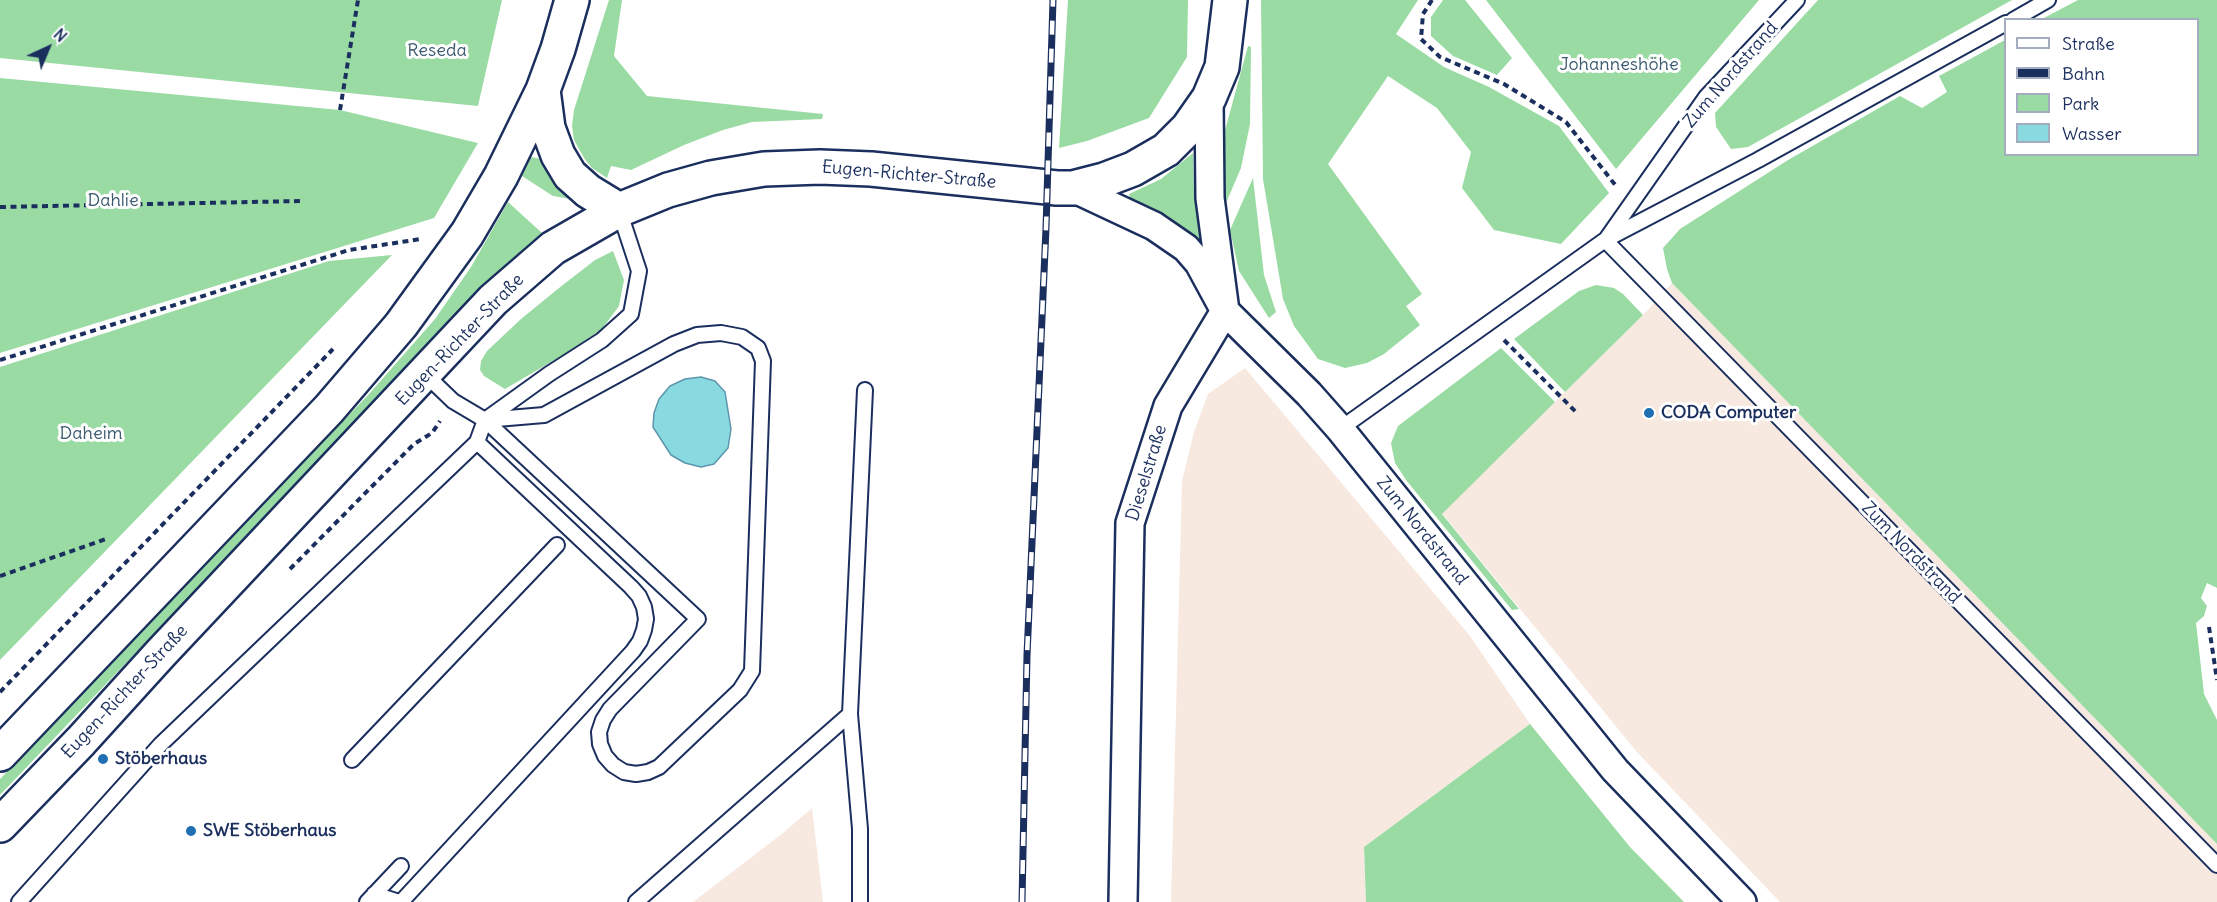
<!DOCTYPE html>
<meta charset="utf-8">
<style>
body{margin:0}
#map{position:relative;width:2217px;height:902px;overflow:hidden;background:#fff;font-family:Delius,sans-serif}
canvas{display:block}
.legend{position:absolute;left:2004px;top:18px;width:195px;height:138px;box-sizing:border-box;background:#fff;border:2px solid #a4acbf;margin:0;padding:8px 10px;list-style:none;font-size:18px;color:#1b2f5e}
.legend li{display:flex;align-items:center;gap:12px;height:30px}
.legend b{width:30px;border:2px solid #a4acbf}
.north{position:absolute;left:18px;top:18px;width:60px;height:60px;-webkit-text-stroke:4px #fff;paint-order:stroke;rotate:44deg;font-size:16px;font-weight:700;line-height:24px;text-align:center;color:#1b2f5e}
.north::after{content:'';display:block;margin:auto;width:21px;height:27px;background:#1b2f5e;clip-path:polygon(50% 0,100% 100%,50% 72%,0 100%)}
</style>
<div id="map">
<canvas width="2217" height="902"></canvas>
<ul class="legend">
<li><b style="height:8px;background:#fff"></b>Straße</li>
<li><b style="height:8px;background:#1b2f5e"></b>Bahn</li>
<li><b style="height:16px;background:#9adba4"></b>Park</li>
<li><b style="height:16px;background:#89dae0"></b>Wasser</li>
</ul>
<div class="north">N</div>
</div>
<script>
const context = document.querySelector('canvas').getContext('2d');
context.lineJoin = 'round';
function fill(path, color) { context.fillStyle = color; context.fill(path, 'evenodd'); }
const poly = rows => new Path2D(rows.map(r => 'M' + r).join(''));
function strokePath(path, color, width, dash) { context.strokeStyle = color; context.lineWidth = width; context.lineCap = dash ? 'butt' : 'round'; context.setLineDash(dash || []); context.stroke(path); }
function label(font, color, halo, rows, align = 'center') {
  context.font = font + ' Delius,sans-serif'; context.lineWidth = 6; context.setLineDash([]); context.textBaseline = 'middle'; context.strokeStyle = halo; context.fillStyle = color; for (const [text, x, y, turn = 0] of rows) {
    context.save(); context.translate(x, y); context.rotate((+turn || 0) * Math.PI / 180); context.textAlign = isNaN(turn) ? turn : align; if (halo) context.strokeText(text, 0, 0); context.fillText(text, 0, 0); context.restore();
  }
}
fill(poly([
 [1672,283,2217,844,2217,902,1780,902,1636,751,1442,513,1643,315],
 [1245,368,1470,636,1530,724,1364,847,1366,902,1171,902,1182,481,1194,432,1208,394],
 [812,808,823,902,693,902,783,833]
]), '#f7e9e0');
fill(poly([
 [0,0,502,0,478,106,0,58],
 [609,0,622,0,614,56,647,96,823,114,822,119,752,122,723,130,684,145,631,170,611,166,607,178,592,168,584,158,574,140,572,126,574,110],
 [1068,0,1188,0,1187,57,1149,118,1087,141,1059,148],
 [1261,0,1418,0,1396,34,1444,67,1489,87,1559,126,1609,193,1561,244,1494,230,1462,188,1471,152,1437,108,1388,76,1328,164,1422,294,1406,306,1420,325,1384,354,1367,363,1345,368,1318,359,1294,326,1283,299,1263,179],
 [1443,0,1465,0,1512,58,1497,75,1453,56,1431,36,1431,17],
 [1486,0,1759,0,1616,169],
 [1818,0,2012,0,1748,147,1731,149,1716,127,1715,113],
 [2078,0,2217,0,2217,588,2207,583,2201,598,2207,606,2204,616,2196,623,2204,694,2217,720,2217,844,1672,283,1667,269,1663,248,1680,229,1788,160,1900,96,1922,108,1947,92,1939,76,2005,40,2006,154,2198,154,2198,20,2042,19],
 [1248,46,1251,47,1250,124,1241,168,1223,210,1221,172,1224,134],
 [0,78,340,110,478,143,434,218,0,353],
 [1193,153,1194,196,1201,240,1196,242,1168,216,1130,198,1129,194,1161,179],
 [531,157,542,159,546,171,556,185,571,199,553,196,522,176],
 [1253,178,1264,275,1276,312,1269,318,1239,271,1230,230],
 [508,202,542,233,495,274,399,377,0,795,0,779,369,394,435,319,471,267],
 [613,251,624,280,619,306,602,329,563,355,505,389,484,376,480,370,481,361,487,351,521,319,559,288,595,260],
 [392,255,0,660,0,367,329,261],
 [1596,285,1614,288,1623,294,1643,315,1565,392,1514,339,1579,291],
 [1501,348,1555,402,1442,514,1519,609,1512,610,1406,480,1395,463,1391,443,1398,426],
 [1530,724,1630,847,1684,902,1366,902,1364,847]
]), '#9adba4');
const water = poly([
 [701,377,715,381,725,392,731,429,728,448,714,464,701,467,685,463,671,455,653,427,654,413,659,399,670,386,685,379,701,377]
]);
fill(water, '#89dae0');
strokePath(water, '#5d96ac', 1.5);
const lane = poly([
 [2013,20,2048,0],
 [1607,238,1706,97,1797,0],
 [1605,240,1758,160,2006,23],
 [425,374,453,401,485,420,698,619,610,709,603,720,599,732,600,744,605,756,613,765,624,772,636,774,648,772,659,767,740,690,752,671,763,361,758,348,742,337,721,333,697,335,674,344,544,415,485,420],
 [1340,429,1605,240,2217,865],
 [850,714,860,829,860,902],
 [352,760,557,545],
 [374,894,399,902],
 [19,902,161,744,477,442,485,420,549,374,602,340,631,314,639,271,619,210],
 [367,902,401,866],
 [401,902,633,651,640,641,644,630,646,619,644,607,639,596,631,587,477,442],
 [636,902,850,714,865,390]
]);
const street = poly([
 [1073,188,1154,226,1186,248,1199,263,1225,311,1309,394,1340,429,1615,770,1742,902],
 [1123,902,1130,523,1168,406,1225,311,1210,198,1209,98]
]);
const secondary = poly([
 [543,90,548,128,558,155,570,175,588,191,619,210],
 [0,754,329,409,401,325,467,234,501,176,543,90,558,49,572,0],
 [0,825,81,741,161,653,493,300,553,248,619,210,668,190,711,178,764,169,820,167,871,169,1057,188,1073,188,1104,180,1133,169,1166,150,1188,128,1209,98,1222,67,1230,0]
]);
strokePath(lane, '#1b2f5e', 18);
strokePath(street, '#1b2f5e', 32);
strokePath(secondary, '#1b2f5e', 38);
strokePath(poly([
 [1432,0,1423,14,1421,39,1440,57,1504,84,1566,122,1616,186],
 [340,110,358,0],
 [0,207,301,201],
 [1504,340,1578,414],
 [0,360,349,250,421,239],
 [290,569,414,444,432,433,440,421],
 [0,576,106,539],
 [2209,627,2217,680],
 [0,692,333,349]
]), '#1b2f5e', 4, [6, 4.5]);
strokePath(lane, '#fff', 14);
strokePath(street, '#fff', 27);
strokePath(secondary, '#fff', 33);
const rail = poly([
 [1022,902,1027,655,1046,228,1053,0]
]);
strokePath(rail, '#1b2f5e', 7);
strokePath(rail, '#fff', 4.5, [14]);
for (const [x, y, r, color] of [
 [1649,413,6,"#1f6fb2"],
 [103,759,6,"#1f6fb2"],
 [191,831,6,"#1f6fb2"]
]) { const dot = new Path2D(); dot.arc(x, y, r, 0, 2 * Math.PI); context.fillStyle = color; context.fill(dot); strokePath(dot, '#fff', 2); }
label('18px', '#3b5a70', '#fff', [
 ["Reseda",437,51],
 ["Johanneshöhe",1619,65],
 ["Dahlie",113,201],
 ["Daheim",91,434]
]);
label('18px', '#1b2f5e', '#fff', [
 ["Zum Nordstrand",1731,75,-49],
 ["Eugen-Richter-Straße",909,175,5],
 ["Eugen-Richter-Straße",460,340,-46],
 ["Dieselstraße",1147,473,-73],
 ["Zum Nordstrand",1422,531,51],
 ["Zum Nordstrand",1911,553,46],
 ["Eugen-Richter-Straße",125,692,-47]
]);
label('bold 18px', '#1b2f5e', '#fff', [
 ["CODA Computer",1661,413],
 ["Stöberhaus",115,759],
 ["SWE Stöberhaus",203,831]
], 'left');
</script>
